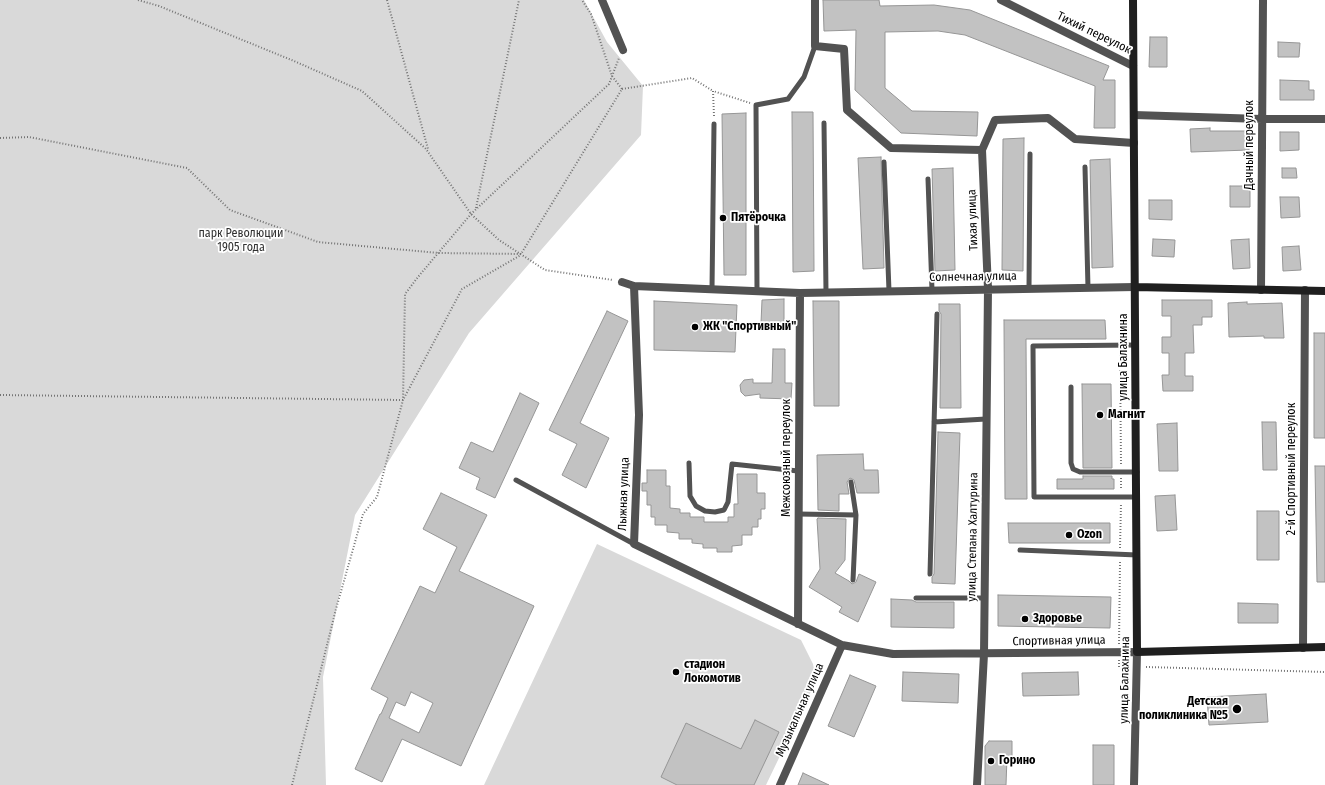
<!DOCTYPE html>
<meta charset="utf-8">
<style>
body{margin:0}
canvas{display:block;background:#fff}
</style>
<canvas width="1325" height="785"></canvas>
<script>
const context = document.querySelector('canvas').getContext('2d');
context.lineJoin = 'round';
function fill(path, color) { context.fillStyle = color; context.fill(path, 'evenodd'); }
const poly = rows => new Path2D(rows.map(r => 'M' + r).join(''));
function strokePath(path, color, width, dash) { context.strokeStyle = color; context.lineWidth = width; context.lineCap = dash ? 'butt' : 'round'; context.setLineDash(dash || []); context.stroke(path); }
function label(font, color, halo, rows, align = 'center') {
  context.font = font + ' "Fira Sans Condensed",sans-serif'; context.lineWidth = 3.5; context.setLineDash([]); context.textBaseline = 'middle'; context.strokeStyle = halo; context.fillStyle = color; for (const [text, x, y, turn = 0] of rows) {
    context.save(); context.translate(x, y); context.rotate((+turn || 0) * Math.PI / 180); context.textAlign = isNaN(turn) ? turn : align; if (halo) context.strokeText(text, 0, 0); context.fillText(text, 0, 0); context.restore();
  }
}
fill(poly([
 [0,0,584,0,607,42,643,86,641,135,469,333,355,515,323,677,326,785,0,785],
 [597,544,801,640,813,664,816,681,766,785,484,785]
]), '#d9d9d9');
const building = poly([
 [823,0,879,0,880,6,934,5,970,10,1109,66,1103,80,1115,80,1115,128,1094,128,1095,86,965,35,938,31,885,32,885,88,912,111,978,112,977,136,901,133,855,90,856,30,824,31,823,0],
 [1150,37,1167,37,1167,67,1149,67,1150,37],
 [1278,42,1300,43,1299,57,1278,57,1278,42],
 [1280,80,1309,81,1309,90,1314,90,1314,100,1280,100,1280,80],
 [792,112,813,112,814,271,793,272,792,112],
 [746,113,746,275,724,275,722,114,746,113],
 [1210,128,1210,131,1249,131,1249,150,1191,152,1190,129,1210,128],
 [1280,132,1299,132,1299,150,1280,151,1280,132],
 [1024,138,1023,271,1002,270,1003,139,1024,138],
 [881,157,884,268,863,269,858,158,881,157],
 [1110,159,1113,267,1092,268,1090,160,1110,159],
 [953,168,955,270,935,271,932,169,953,168],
 [1282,168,1296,168,1297,178,1282,178,1282,168],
 [1230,186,1250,186,1250,207,1230,207,1230,186],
 [1280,197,1299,197,1300,217,1281,218,1280,197],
 [1149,200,1172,200,1172,220,1149,219,1149,200],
 [1153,239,1175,240,1174,257,1152,256,1153,239],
 [1249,239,1250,268,1233,269,1231,240,1249,239],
 [1299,246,1301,270,1283,271,1282,247,1299,246],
 [784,299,784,323,761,323,762,300,784,299],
 [1162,300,1212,300,1212,317,1202,317,1202,325,1193,325,1194,353,1185,353,1185,376,1193,376,1193,391,1163,391,1162,375,1169,375,1169,353,1162,353,1162,337,1171,337,1171,316,1162,316,1162,300],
 [654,301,737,305,735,352,654,350,654,301],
 [813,301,839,301,839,406,814,406,813,301],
 [1247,302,1247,304,1282,303,1284,338,1264,338,1264,336,1229,337,1228,303,1247,302],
 [939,304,960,304,961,408,940,408,941,314,939,311,939,304],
 [607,311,628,321,580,423,609,438,586,488,562,475,577,444,549,430,607,311],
 [1004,320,1105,320,1106,339,1026,339,1027,499,1005,499,1004,320],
 [1314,333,1325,333,1325,438,1314,438,1314,333],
 [773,349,785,349,785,383,792,383,791,399,760,398,760,394,745,396,741,392,740,385,744,380,753,379,753,383,772,383,773,349],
 [1082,384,1111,384,1112,468,1083,468,1082,384],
 [520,393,539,403,495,498,476,489,480,478,459,468,471,442,493,452,520,393],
 [1262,422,1276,422,1277,470,1263,470,1262,422],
 [1177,423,1178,471,1159,471,1157,424,1177,423],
 [938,432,960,433,955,584,932,583,932,577,934,574,938,432],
 [863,454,864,470,878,470,879,493,857,493,854,480,850,478,847,482,849,494,839,494,839,511,818,510,817,455,863,454],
 [1315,466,1325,466,1325,582,1317,582,1315,466],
 [647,470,666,470,666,486,670,486,670,508,680,509,680,513,690,513,690,517,704,517,704,522,728,522,728,517,734,517,734,504,738,504,737,474,757,474,757,493,765,493,765,509,761,509,761,519,758,519,758,527,752,527,752,535,742,535,742,545,732,546,732,552,717,552,717,548,703,548,703,544,692,543,692,539,679,539,679,533,667,532,667,525,655,525,655,517,651,517,651,505,647,505,647,491,642,491,642,483,647,483,647,470],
 [1083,476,1112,476,1112,479,1114,479,1114,489,1057,489,1057,479,1083,479,1083,476],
 [441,493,487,515,459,571,534,606,461,766,402,739,382,782,355,769,380,714,381,714,388,698,371,689,420,586,435,593,457,547,423,529,441,493],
 [411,692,433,703,419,733,389,718,396,702,405,706,411,692],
 [1175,495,1177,530,1157,531,1155,496,1175,495],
 [1257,511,1279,511,1279,560,1257,560,1257,511],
 [818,518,846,519,845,560,835,573,849,581,852,584,856,582,859,574,876,582,858,622,839,612,842,607,809,587,820,569,817,519,818,518],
 [1008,523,1110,523,1110,543,1009,543,1008,523],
 [998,595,1111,597,1110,628,998,626,998,595],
 [891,599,912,600,916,602,954,602,954,628,891,627,891,599],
 [1238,603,1278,604,1278,623,1238,623,1238,603],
 [903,672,959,674,958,703,902,701,903,672],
 [1078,672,1079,695,1023,696,1022,673,1078,672],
 [850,675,876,686,854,737,828,726,850,675],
 [1266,694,1268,722,1209,725,1207,697,1266,694],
 [755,720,779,732,754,785,677,785,661,777,686,723,741,749,755,720],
 [989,741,1012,741,1012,757,1007,757,1006,785,985,785,985,746,989,741],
 [1093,745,1114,745,1114,785,1093,785,1093,745],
 [803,773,829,785,798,785,803,773]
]);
fill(building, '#c2c2c2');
strokePath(building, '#969696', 1);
strokePath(poly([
 [138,0,159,6,294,61,362,91,426,149,471,214,499,240,545,270,613,280],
 [387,0,428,149],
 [622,89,692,78,713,91],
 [714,116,713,91,750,103],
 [0,138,29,137,187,168,230,210,318,242,439,253,521,254,622,89,612,76,591,14,582,0],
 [476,208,519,0],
 [1120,352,1121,464],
 [0,395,403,400,462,289,521,255],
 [1121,478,1121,490],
 [1120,548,1121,504],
 [1119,644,1120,562],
 [1119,660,1119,667,1128,667],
 [1146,667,1325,672],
 [292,785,336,609,363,514,377,497,403,400,405,294,418,277,471,214,609,84,619,58]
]), '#747474', 2, [1, 2]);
strokePath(poly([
 [824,123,826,292],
 [884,162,889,291],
 [1085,167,1088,288],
 [928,179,932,290],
 [1029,288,1030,154],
 [712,289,714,124],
 [757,291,756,105,788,99,804,77,815,46],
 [1136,345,1033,346,1034,497,1137,497],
 [1071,387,1071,463,1073,469,1080,472,1137,472],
 [934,422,986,419],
 [689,463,690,496,696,506,705,511,715,512,724,510,728,502,732,464,798,471],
 [516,480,634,544],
 [851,482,856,515,853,580],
 [798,514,856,515],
 [1020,550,1137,555],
 [930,574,937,314],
 [916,598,985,598]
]), '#525252', 5);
strokePath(poly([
 [602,0,623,50],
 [815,0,815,46,844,49,847,110,891,148,982,150,995,120,1048,118,1075,139,1134,143],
 [1001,0,1133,66],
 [1134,115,1262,119,1325,119],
 [622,282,634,286,800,293,1135,287],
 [634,286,639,415,634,544,842,645,893,654,1137,652,1134,785],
 [1261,290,1263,0],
 [798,624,800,293],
 [1303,648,1305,290],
 [780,785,842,645],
 [977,785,984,654,988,289,982,150]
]), '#525252', 8);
strokePath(poly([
 [1133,0,1137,652,1325,647],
 [1135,287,1325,291]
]), '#1f1f1f', 8);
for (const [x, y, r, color] of [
 [723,218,4,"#000"],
 [695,327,4,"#000"],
 [1100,415,4,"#000"],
 [1069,535,4,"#000"],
 [1025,619,4,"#000"],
 [676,672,4,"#000"],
 [1237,709,5,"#000"],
 [991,761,4,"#000"]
]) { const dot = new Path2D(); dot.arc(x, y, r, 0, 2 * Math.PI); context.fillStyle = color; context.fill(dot); strokePath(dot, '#fff', 1.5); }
label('12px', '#000', '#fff', [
 ["Тихий переулок",1094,33,26],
 ["Дачный переулок",1250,145,-90],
 ["Тихая улица",973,220,-92],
 ["Солнечная улица",973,277,-1],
 ["улица Балахнина",1124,357,-90],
 ["Межсоюзный переулок",787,458,-90],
 ["2-й Спортивный переулок",1292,469,-90],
 ["Лыжная улица",624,494,-88],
 ["улица Степана Халтурина",973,537,-89],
 ["Спортивная улица",1059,641,-1],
 ["улица Балахнина",1125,680,-89],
 ["Музыкальная улица",800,710,-66]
]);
label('bold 12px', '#000', '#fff', [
 ["Пятёрочка",731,218],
 ["ЖК \"Спортивный\"",703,327],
 ["Магнит",1108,415],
 ["Ozon",1077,535],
 ["Здоровье",1033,619],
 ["стадион",684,665],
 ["Локомотив",684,679],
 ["Детская",1228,702,"right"],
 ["поликлиника №5",1228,716,"right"],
 ["Горино",999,761]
], 'left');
label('12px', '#303030', '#fff', [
 ["парк Революции",241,234],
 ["1905 года",241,248]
]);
</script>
